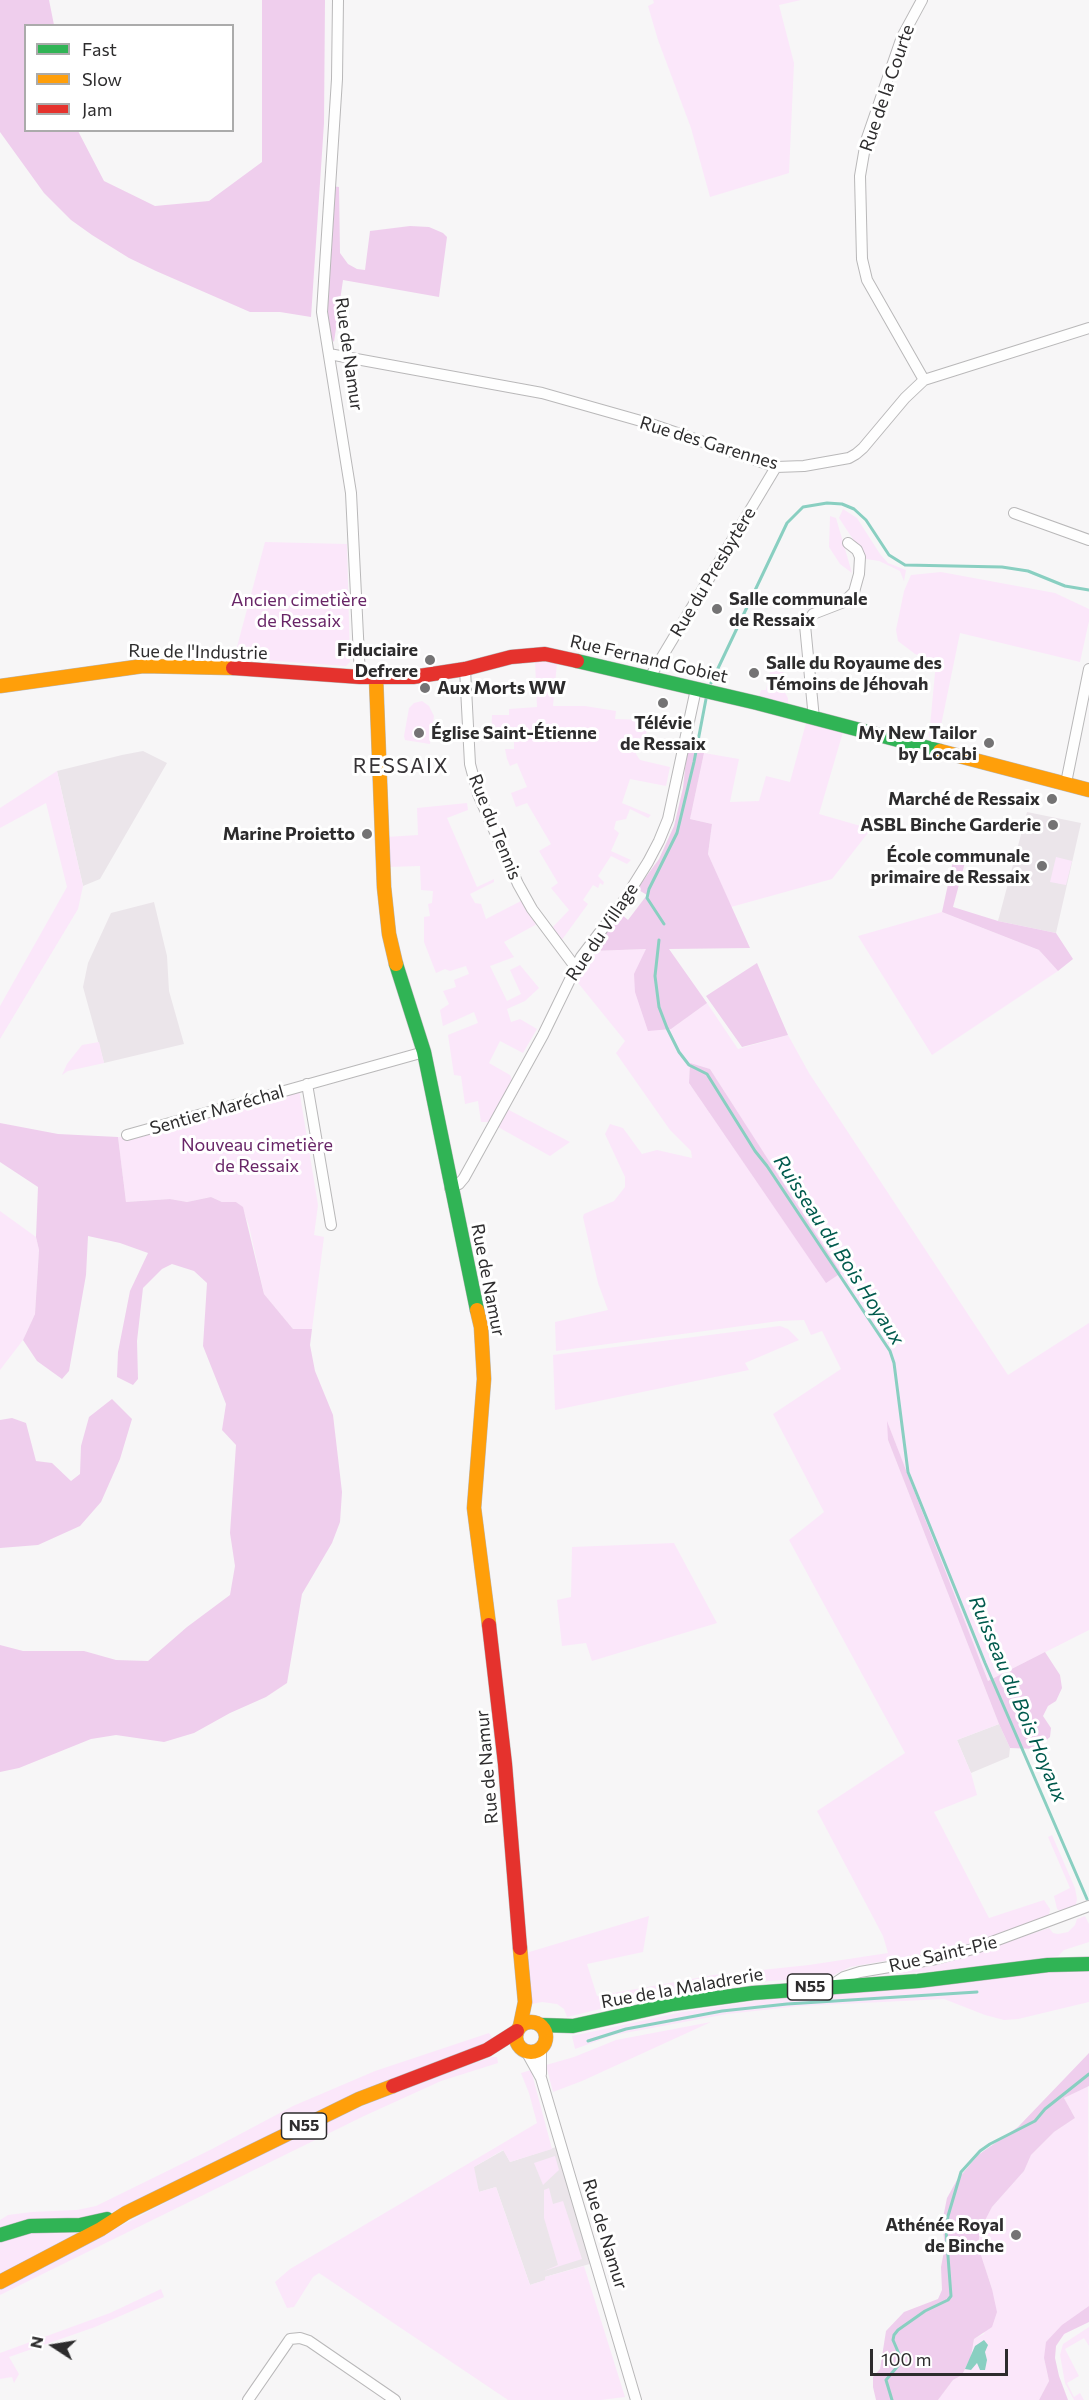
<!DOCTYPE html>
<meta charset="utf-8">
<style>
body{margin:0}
#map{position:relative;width:1089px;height:2400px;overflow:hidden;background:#f7f6f7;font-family:Commissioner,sans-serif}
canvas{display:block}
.legend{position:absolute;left:24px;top:24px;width:210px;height:108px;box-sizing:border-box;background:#fff;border:2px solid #ababab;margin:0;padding:8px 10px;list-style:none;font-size:18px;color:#2d2c2d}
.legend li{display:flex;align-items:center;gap:12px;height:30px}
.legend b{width:30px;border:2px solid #ababab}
.north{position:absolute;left:24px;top:2316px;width:60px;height:60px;-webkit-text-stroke:4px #fff;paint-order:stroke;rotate:282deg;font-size:16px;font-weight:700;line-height:24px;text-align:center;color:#2d2c2d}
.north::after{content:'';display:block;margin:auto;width:21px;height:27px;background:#2d2c2d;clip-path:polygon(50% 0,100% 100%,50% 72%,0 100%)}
.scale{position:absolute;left:870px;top:2349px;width:138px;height:27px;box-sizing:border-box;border:3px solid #2d2c2d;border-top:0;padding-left:8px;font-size:18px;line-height:21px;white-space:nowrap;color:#2d2c2d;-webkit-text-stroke:4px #fff;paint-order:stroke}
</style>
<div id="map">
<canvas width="1089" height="2400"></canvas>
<ul class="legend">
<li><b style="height:8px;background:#30b455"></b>Fast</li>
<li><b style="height:8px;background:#ff9f0a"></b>Slow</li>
<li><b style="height:8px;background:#e5322d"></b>Jam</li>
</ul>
<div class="north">N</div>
<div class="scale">100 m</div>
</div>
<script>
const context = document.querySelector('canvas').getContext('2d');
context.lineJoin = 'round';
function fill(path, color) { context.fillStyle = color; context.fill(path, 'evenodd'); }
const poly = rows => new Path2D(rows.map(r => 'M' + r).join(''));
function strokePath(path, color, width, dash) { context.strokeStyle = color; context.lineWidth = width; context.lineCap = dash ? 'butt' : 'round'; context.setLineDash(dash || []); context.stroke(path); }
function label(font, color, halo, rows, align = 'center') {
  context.font = font + ' Commissioner,sans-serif'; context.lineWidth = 6; context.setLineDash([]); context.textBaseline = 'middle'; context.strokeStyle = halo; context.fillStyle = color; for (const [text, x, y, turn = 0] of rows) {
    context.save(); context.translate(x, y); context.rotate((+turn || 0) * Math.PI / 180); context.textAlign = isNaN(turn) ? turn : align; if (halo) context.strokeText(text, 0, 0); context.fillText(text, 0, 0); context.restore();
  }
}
fill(poly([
 [143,751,167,763,100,879,83,886,57,771,122,755],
 [1027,812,1081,823,1056,933,998,921],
 [154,902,167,956,169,991,184,1044,104,1063,83,987,88,963,111,913],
 [999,1724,1010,1748,1009,1757,971,1773,957,1740],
 [556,2147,593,2263,545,2277,546,2280,530,2285,496,2187,479,2192,472,2168,504,2150,510,2162]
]), '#ebe5ea');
fill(poly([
 [653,0,801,0,779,5,794,63,789,173,710,197,691,128,658,40,648,6,654,3],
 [843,509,857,518,880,554,888,563,906,570,904,581,900,571,879,561,866,559,839,518],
 [830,516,836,518,852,573,840,564,829,547],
 [265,542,347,544,350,662,346,666,234,658],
 [941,572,1055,593,1089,609,1089,621,1080,662,960,633,938,740,929,737,936,662,915,654,898,641,896,630,904,591,911,575],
 [770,656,787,659,788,662,782,665,784,668,782,670,787,679,785,681,788,685,784,691,788,698,788,703,759,697,761,690,766,690,771,667,768,666],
 [535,661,557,663,553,706,585,706,616,711,615,719,649,720,645,739,638,738,636,754,640,760,670,767,666,786,630,779,622,803,651,815,648,818,630,809,626,819,616,821,614,829,619,833,611,851,631,860,627,864,611,856,598,876,604,882,603,885,600,883,598,888,593,885,583,900,588,904,561,941,551,929,569,910,551,888,558,883,539,851,551,844,527,803,516,807,511,793,527,787,517,763,510,766,507,759,505,749,514,749,514,740,491,739,492,715,509,715,509,709,537,707],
 [422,701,429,706,434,716,430,744,405,740,404,736,409,708,414,703],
 [806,723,843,732,819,814,871,829,832,879,731,907,708,854,712,824,690,819,704,753,739,759,730,802,759,801,766,776,790,782],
 [57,771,83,886,78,909,0,1039,0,1006,67,887,46,803,0,828,0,808],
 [467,803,468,810,447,818,477,887,494,879,494,882,470,894,475,903,481,904,486,919,521,901,537,924,504,942,514,957,490,966,507,1001,521,994,510,970,520,965,539,988,525,1001,507,1009,511,1022,520,1019,537,1029,523,1053,500,1041,489,1063,510,1075,512,1080,490,1122,481,1122,478,1101,465,1104,461,1076,454,1075,448,1035,478,1023,474,1012,443,1026,440,1010,449,1004,443,991,456,987,454,980,469,974,466,966,450,971,445,969,436,973,424,942,424,917,430,916,428,904,432,903,433,891,421,890,420,866,388,867,386,837,418,835,417,808],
 [1056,857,1072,861,1066,885,1050,882],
 [942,912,1039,950,1058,971,932,1055,858,936],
 [646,949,671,1029,707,1003,738,1049,788,1035,809,1073,1008,1375,1089,1323,1089,1630,988,1681,888,1424,888,1440,999,1724,957,1740,971,1773,977,1795,934,1812,989,1918,1044,1900,1050,1909,1049,1916,1000,1935,949,1950,850,1967,830,1977,769,1981,638,2000,567,2017,564,2009,557,2004,542,2002,532,2004,526,1953,649,1916,643,1952,587,1964,597,1996,714,1975,809,1965,888,1953,883,1936,817,1811,905,1753,789,1540,824,1512,773,1414,841,1369,822,1331,811,1335,804,1320,779,1321,556,1351,555,1322,608,1310,598,1283,583,1217,584,1214,614,1201,625,1187,625,1177,605,1134,610,1124,623,1128,642,1154,657,1150,692,1158,691,1151,670,1130,616,1053,625,1041,574,978,577,969,592,951],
 [690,1064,710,1069,840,1273,826,1282,689,1083],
 [99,1042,104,1063,68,1071,62,1075,67,1064,82,1045],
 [299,1089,318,1205,314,1235,324,1237,312,1329,293,1329,264,1294,249,1226,242,1207,236,1202,222,1202,211,1197,187,1202,170,1199,126,1202,118,1137,131,1137],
 [507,1109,570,1142,550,1156,498,1127],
 [0,1211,36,1237,39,1250,35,1314,23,1340,0,1370],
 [780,1326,788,1329,799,1340,745,1363,749,1370,555,1410,553,1355],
 [674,1543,717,1623,592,1661,586,1643,562,1646,557,1600,571,1597,572,1547],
 [1052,1835,1075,1888,1077,1899,1076,1905,1062,1912,1057,1909,1054,1896,1070,1888,1048,1837],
 [1085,1916,1089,1924,1089,1942,1064,1950,1058,1956,998,1966,856,1977,962,1957,1049,1928,1053,1933,1058,1934,1068,1932,1075,1925,1077,1919],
 [1089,1968,1089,2002,1018,2019,1004,2020,985,2015,944,1999,800,2006,727,2014,614,2035,575,2049,572,2036,682,2012,776,1998],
 [711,2022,582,2081,553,2092,546,2065,574,2057,616,2040],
 [489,2033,494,2041,112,2212,0,2230,0,2220,8,2215,32,2212,77,2210,96,2206,212,2149,293,2106,375,2071],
 [492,2057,497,2057,498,2063,441,2081,364,2116,0,2295,0,2289,270,2148,398,2090],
 [531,2070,552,2149,510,2162,503,2150,474,2167,479,2192,496,2187,530,2285,545,2280,545,2277,584,2266,625,2397,601,2400,508,2400,319,2273,313,2277,294,2307,287,2308,275,2282,290,2269,537,2123,529,2093,521,2073],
 [1088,2086,1089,2306,1044,2358,1049,2381,1039,2400,938,2400,953,2380,962,2375,971,2357,974,2339,984,2334,992,2289,978,2246,979,2230,992,2207,1024,2171,1031,2155,1054,2132,1075,2118,1064,2098],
 [555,2156,559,2170,543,2185,534,2163],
 [549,2188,553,2204,563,2201,582,2259,544,2271,558,2265,544,2218,544,2190],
 [87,2227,0,2279,0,2240,23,2230],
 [161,2289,164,2297,95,2327,9,2357,19,2374,14,2383,12,2377,0,2379,0,2353,110,2313],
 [1089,2327,1089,2346,1084,2338,1065,2349,1079,2376,1067,2383,1074,2397,1080,2393,1084,2400,1074,2400,1065,2383,1060,2355,1063,2344]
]), '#fbe7fa');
fill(poly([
 [0,0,49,0,54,25,26,26,26,130,78,131,104,181,155,206,209,201,262,162,262,0,325,0,324,123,311,317,280,312,250,312,156,271,129,258,92,235,71,220,44,193,0,132],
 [332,186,339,187,340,253,348,264,357,269,365,270,370,231,410,226,429,227,443,233,447,237,439,297,343,280,334,342,328,334,325,315],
 [687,750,704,753,690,819,712,824,708,854,750,948,669,949,707,1003,671,1029,648,1031,635,992,634,974,646,949,592,951,620,913,628,920,647,895,637,889,659,859,674,826,683,788],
 [955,852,967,855,953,907,998,921,1056,933,1073,959,1058,971,1039,950,942,912],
 [757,963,788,1035,742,1047,706,996],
 [690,1063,710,1069,841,1273,826,1283,689,1083],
 [0,1123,58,1134,118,1137,126,1202,170,1199,187,1202,211,1197,222,1202,236,1202,243,1207,264,1294,293,1329,312,1329,310,1345,315,1371,333,1415,342,1492,340,1522,332,1543,302,1594,287,1683,266,1697,230,1713,194,1733,164,1742,116,1735,91,1739,19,1768,0,1772,0,1645,23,1651,84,1651,116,1660,148,1661,187,1627,230,1595,235,1566,230,1533,236,1445,222,1430,226,1404,203,1346,207,1283,194,1271,172,1264,162,1269,143,1288,137,1341,138,1379,133,1385,117,1377,118,1352,130,1291,148,1253,120,1243,88,1236,86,1275,69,1371,62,1379,37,1361,23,1340,35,1314,39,1250,36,1237,38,1187,0,1162],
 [112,1399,132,1419,120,1459,101,1502,80,1526,38,1545,0,1548,0,1420,12,1418,26,1423,36,1461,52,1463,71,1481,80,1474,81,1446,89,1417],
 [887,1421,988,1681,1045,1652,1060,1675,1062,1688,1056,1701,1048,1706,1043,1716,1051,1728,1050,1737,1036,1749,1010,1748,999,1724,888,1440],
 [1089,2053,1089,2086,1064,2098,1075,2118,1054,2132,1031,2155,1024,2171,992,2207,980,2230,978,2246,992,2289,997,2312,992,2327,974,2339,971,2357,962,2375,953,2380,938,2400,876,2400,873,2387,873,2377,880,2369,886,2331,904,2312,938,2299,942,2290,941,2267,945,2246,942,2223,947,2198,957,2180,978,2155,1018,2127],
 [1089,2306,1089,2322,1064,2334,1056,2346,1055,2358,1059,2376,1068,2400,1039,2400,1049,2381,1044,2358,1046,2342,1062,2325]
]), '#efceed');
fill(poly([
 [984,2340,988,2345,985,2352,987,2360,985,2370,980,2370,977,2363,971,2370,965,2369,975,2346]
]), '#89cfc1');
strokePath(poly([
 [711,683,787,523,803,507,827,503,842,504,854,509,866,520,889,555,905,565,1002,567,1028,571,1065,586,1089,590],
 [664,924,647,898,649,889,677,833,694,762,706,699],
 [659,940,655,976,659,1007,667,1028,679,1052,689,1065,707,1074,755,1151,767,1166,890,1351,894,1363,908,1472,985,1663,1087,1899],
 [588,2041,626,2029,722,2011,787,2004,977,1992],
 [892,2400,886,2380,902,2361,893,2340,894,2335,898,2330,925,2311,948,2300,951,2296,946,2230,948,2216,961,2172,980,2151,990,2144,1035,2121,1045,2109,1089,2074]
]), '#89cfc1', 3);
const street = poly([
 [338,0,337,79,322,312,351,493,360,677],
 [922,0,902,37,866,141,860,176,862,259,867,280,924,380],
 [329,354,542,393,648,423,776,467,804,466,849,458,856,454,863,448,905,398,924,380,1089,328],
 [1014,513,1089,540],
 [465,669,470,764,478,794,518,884,532,909,576,968],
 [650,677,776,467],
 [814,719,805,625,813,614,844,602,854,592,859,574,860,557,857,550,848,543],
 [1066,783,1089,669],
 [307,1084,331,1225],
 [127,1135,424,1052],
 [450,1188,459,1184,464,1178,543,1035,581,957,623,902,648,862,659,841,668,819,696,689],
 [832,1985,844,1977,860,1972,936,1959,973,1949,1089,1906],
 [526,2051,541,2078,636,2400],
 [541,2074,541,2048],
 [248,2400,288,2342,290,2339,300,2338,309,2341,395,2400]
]);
const fast = poly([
 [577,661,757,703,940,751],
 [396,964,424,1052,477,1310],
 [540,2025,573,2026,673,2004,753,1993,918,1981,1048,1965,1089,1964],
 [0,2235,30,2226,80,2225,107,2219]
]);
const slow = poly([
 [376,677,384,887,389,934,396,964],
 [0,686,143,666,233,668],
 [940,751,1089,790],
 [477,1310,481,1327,484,1379,474,1508,489,1625],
 '516 2037a15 15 0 1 1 30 0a15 15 0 1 1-30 0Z',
 [520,2026,525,2002,520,1948],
 [0,2282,101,2229,126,2213,359,2099,393,2086]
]);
const jam = poly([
 [233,668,360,677,413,677,465,669,511,657,545,654,577,661],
 [489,1625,505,1764,520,1948],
 [393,2086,487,2050,517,2031]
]);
strokePath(street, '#b9b8b9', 12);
strokePath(fast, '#b9b8b9', 15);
strokePath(slow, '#b9b8b9', 15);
strokePath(jam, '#b9b8b9', 15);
strokePath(street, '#fefefe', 10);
strokePath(fast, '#30b455', 14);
strokePath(slow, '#ff9f0a', 14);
strokePath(jam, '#e5322d', 14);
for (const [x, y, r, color] of [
 [717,609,6,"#747374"],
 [430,660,6,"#747374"],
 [754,673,6,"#747374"],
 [425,688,6,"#747374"],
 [663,703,6,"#747374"],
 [419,733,6,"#747374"],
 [989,743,6,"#747374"],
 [1052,799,6,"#747374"],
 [1053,825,6,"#747374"],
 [367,834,6,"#747374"],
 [1042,866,6,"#747374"],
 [1016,2235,6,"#747374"]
]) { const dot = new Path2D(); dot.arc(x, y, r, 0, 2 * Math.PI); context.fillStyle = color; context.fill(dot); strokePath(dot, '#fff', 2); }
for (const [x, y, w] of [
 [810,1987,45],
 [304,2126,45]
]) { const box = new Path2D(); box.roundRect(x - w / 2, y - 13, w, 26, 4.5); context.fillStyle = '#fff'; context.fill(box); strokePath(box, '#2d2c2d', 1.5); }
label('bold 16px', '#2d2c2d', null, [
 ["N55",810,1987],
 ["N55",304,2126]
]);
label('18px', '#2d2c2d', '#fff', [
 ["Rue de la Courte",887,88,-71],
 ["Rue de Namur",349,354,82],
 ["Rue des Garennes",709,443,17],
 ["Rue du Presbytère",713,572,-59],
 ["Rue de l'Industrie",198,652,1],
 ["Rue Fernand Gobiet",649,659,13],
 ["Rue du Tennis",495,827,68],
 ["Rue du Village",602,932,-56],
 ["Sentier Maréchal",217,1110,-16],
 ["Rue de Namur",488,1280,79],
 ["Rue de Namur",487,1767,-95],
 ["Rue Saint-Pie",943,1954,-13],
 ["Rue de la Maladrerie",682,1988,-10],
 ["Rue de Namur",605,2234,73]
]);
label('bold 18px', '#2d2c2d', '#fff', [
 ["Salle communale",729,599,"left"],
 ["de Ressaix",729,620,"left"],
 ["Fiduciaire",418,650],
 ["Defrere",418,671],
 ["Salle du Royaume des",766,663,"left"],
 ["Témoins de Jéhovah",766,684,"left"],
 ["Aux Morts WW",437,688,"left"],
 ["Télévie",663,723,"center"],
 ["de Ressaix",663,744,"center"],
 ["Église Saint-Étienne",431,733,"left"],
 ["My New Tailor",977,733],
 ["by Locabi",977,754],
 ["Marché de Ressaix",1040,799],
 ["ASBL Binche Garderie",1041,825],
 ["Marine Proietto",355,834],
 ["École communale",1030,856],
 ["primaire de Ressaix",1030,877],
 ["Athénée Royal",1004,2225],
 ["de Binche",1004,2246]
], 'right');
label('18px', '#682567', '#fff', [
 ["Ancien cimetière",299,600],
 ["de Ressaix",299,621],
 ["Nouveau cimetière",257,1145],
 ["de Ressaix",257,1166]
]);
label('italic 20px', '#005a4d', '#fff', [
 ["Ruisseau du Bois Hoyaux",839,1250,57],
 ["Ruisseau du Bois Hoyaux",1018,1699,67]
]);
context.letterSpacing = '1.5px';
label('21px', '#373437', '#fff', [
 ["RESSAIX",401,766]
]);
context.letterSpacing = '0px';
</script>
